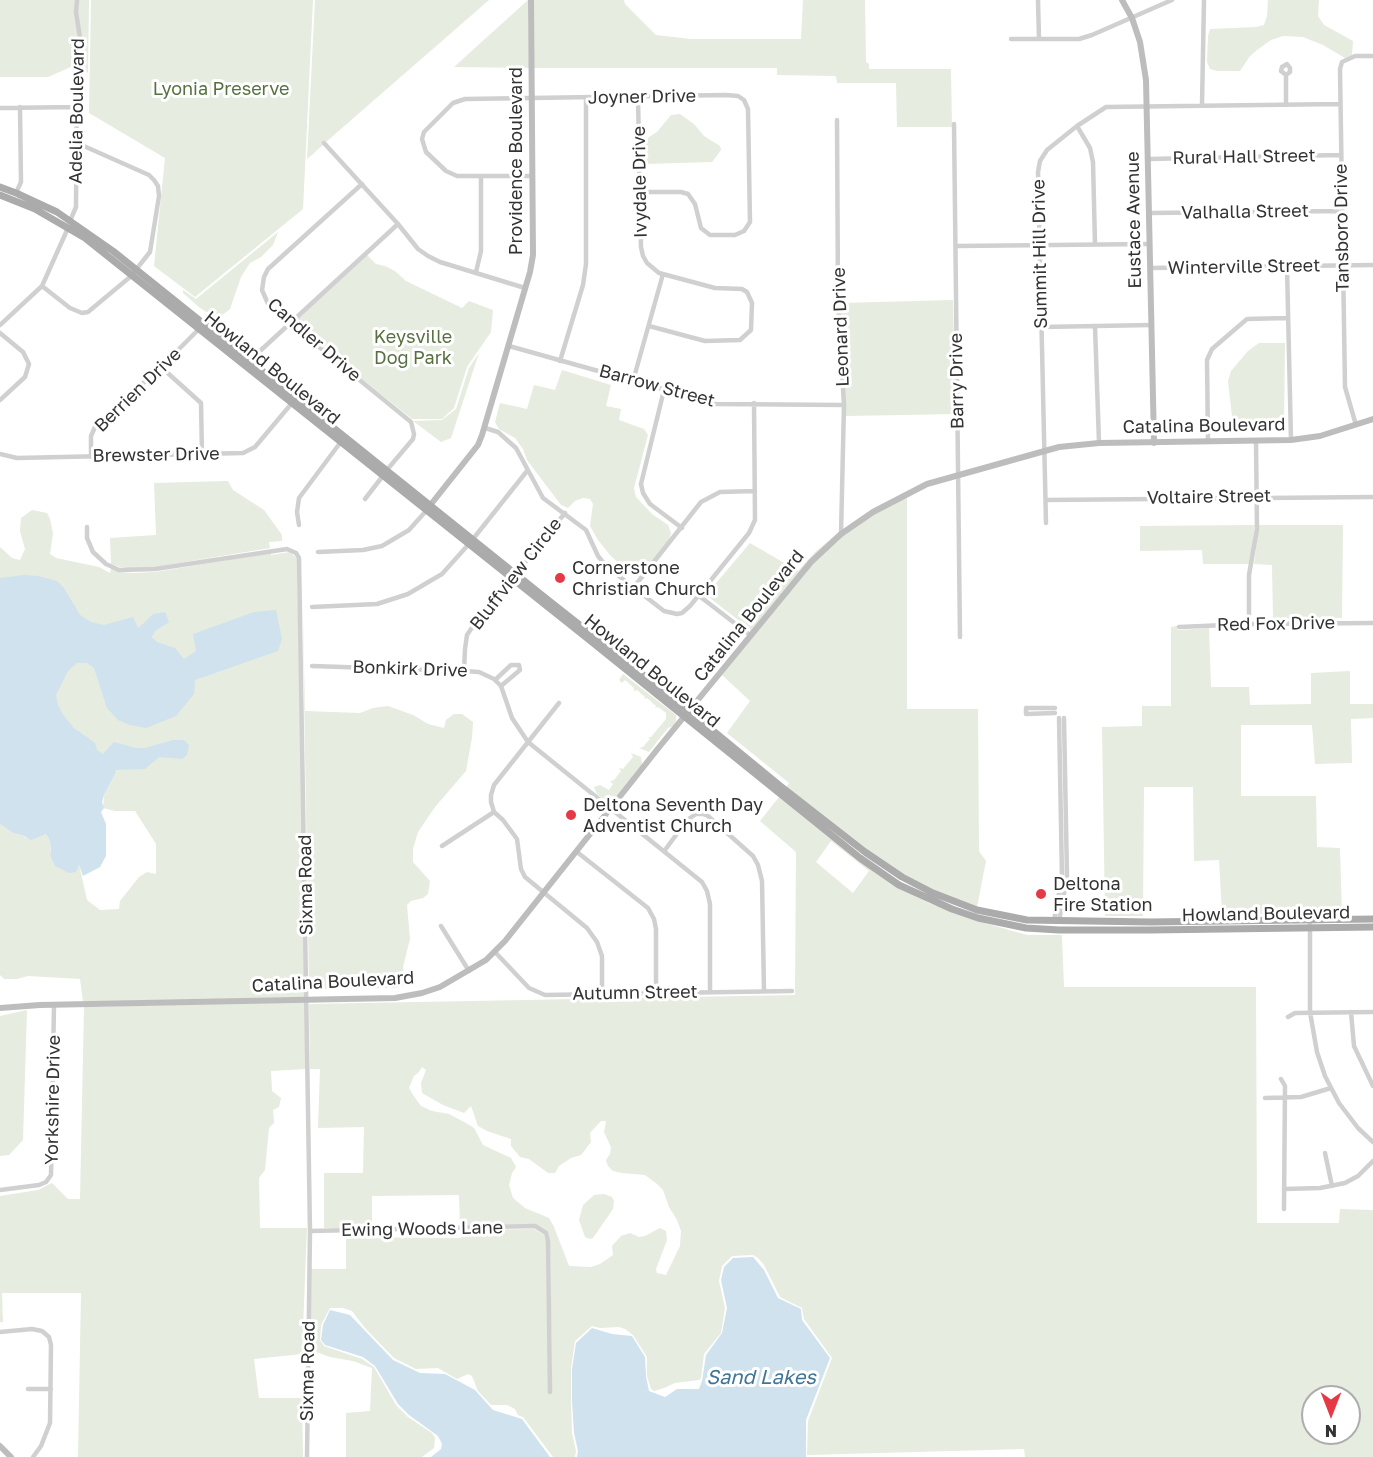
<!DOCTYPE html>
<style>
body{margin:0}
#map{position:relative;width:1373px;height:1457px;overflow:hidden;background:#fff;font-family:"Golos Text",sans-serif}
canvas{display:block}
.north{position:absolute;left:1301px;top:1385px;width:60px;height:60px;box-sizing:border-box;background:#fff;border:2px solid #adadad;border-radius:50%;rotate:180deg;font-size:16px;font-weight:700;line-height:24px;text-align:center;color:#333}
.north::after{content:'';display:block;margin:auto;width:21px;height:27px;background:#e63946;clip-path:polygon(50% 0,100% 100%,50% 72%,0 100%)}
</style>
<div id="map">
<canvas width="1373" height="1457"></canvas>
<div class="north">N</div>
</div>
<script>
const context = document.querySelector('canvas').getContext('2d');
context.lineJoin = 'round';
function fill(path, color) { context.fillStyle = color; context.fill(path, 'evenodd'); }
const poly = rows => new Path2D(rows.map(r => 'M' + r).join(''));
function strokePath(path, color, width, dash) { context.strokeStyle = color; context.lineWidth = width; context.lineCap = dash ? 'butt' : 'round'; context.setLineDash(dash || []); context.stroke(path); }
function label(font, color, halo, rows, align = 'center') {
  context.font = font + ' "Golos Text",sans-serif'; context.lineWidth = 6; context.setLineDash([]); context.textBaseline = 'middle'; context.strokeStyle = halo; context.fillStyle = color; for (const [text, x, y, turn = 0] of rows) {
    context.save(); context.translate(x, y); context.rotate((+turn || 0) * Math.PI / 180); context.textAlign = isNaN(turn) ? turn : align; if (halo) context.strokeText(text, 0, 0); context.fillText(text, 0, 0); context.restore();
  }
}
fill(poly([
 [0,0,89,0,88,73,77,66,73,66,48,77,0,77],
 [91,0,313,0,303,209,195,297,154,266,165,158,89,113],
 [315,0,489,0,326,142,324,140,322,143,323,145,307,159],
 [528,0,529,68,454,67],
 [533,0,624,0,625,4,656,35,691,39,801,39,803,0,865,0,866,62,869,64,869,69,951,69,952,127,897,127,896,83,837,83,836,76,777,75,777,68,533,68],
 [1268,0,1319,0,1318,16,1324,25,1353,41,1352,55,1345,58,1323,45,1303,37,1283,36,1271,40,1257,50,1250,56,1240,71,1217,71,1210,69,1207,62,1208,36,1210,29,1256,27,1264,25,1267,16],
 [680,114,694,124,704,136,720,146,721,150,712,162,645,164,646,139,657,132,671,115],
 [278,232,273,245,261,257,250,263,241,277,230,309,222,315,213,316,200,308,183,293,183,290,196,299],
 [367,255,376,264,385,266,395,271,406,281,462,308,469,301,493,310,491,332,467,367,454,408,442,419,412,419,296,326,296,320],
 [953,300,956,414,846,416,840,303],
 [1259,343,1285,343,1284,423,1283,428,1277,431,1236,429,1233,425,1228,381,1231,371,1248,351],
 [479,353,451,438,441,442,413,421,442,420,456,409,469,368],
 [562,370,611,385,606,406,621,409,619,420,644,429,648,435,634,488,636,497,652,514,668,525,671,533,669,541,639,577,632,576,610,555,598,540,590,526,593,504,590,499,583,498,575,501,568,508,561,505,527,460,523,449,515,438,499,429,495,422,500,403,527,409,534,385,555,390],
 [228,481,233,490,264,510,282,535,282,541,269,542,270,548,155,567,133,569,120,567,111,564,110,538,156,535,154,483],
 [907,498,907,709,978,709,979,851,986,861,977,907,933,891,883,863,786,788,789,783,727,733,750,701,722,675,751,636,812,563,841,537,874,514,896,501],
 [32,510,47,513,50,519,53,533,50,554,56,558,99,567,110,573,111,568,119,572,133,573,155,572,271,553,271,555,290,552,297,559,305,997,83,1002,80,979,28,976,17,979,4,979,0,975,0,824,13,833,22,835,26,838,46,834,50,841,50,851,77,866,79,864,87,900,100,910,119,909,120,901,139,877,147,872,156,874,156,844,135,811,115,811,103,808,104,795,116,772,101,754,63,717,55,700,60,666,161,645,153,640,150,622,129,633,0,601,0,547,12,558,20,560,25,549,20,531,21,518],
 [1255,525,1250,564,1203,564,1202,550,1140,551,1140,526],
 [1259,525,1343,525,1342,618,1273,619,1272,565,1254,564],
 [839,532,809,560,750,632,750,629,706,595,750,543,798,571,815,552],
 [302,574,305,711,360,713,373,708,388,706,413,715,428,724,444,728,446,720,454,714,462,714,473,722,472,738,466,771,435,807,418,832,413,849,413,862,430,881,428,894,423,898,411,901,407,905,410,939,403,967,405,985,396,988,309,989],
 [1177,626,1178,630,1209,628,1211,687,1249,687,1250,705,1311,704,1311,673,1350,671,1350,704,1373,704,1373,718,1351,719,1352,763,1315,764,1312,725,1241,725,1241,796,1316,796,1317,847,1340,848,1342,914,1222,914,1219,860,1194,861,1193,787,1144,787,1143,916,1105,916,1102,727,1142,726,1142,706,1171,706,1171,627],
 [623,674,676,715,676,721,673,726,668,728,649,752,639,748,643,747,650,739,648,738,651,737,666,719,666,713,658,707,655,708,656,706,647,698,644,699,645,697,637,690,634,691,634,688,625,680,622,683,619,680],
 [631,753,641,757,642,764,611,803,607,802,597,794,594,787,600,785,609,790,613,784,610,781,614,780,621,771,619,768,623,769,633,757],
 [779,797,899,887,929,903,974,919,974,920,1027,935,1062,935,1064,987,1256,987,1257,1223,1339,1223,1340,1209,1373,1210,1373,1457,1025,1457,1024,1449,807,1455,808,1421,832,1358,804,1319,802,1308,780,1297,764,1265,758,1258,753,1255,732,1256,722,1266,719,1281,725,1308,721,1333,704,1354,701,1378,699,1380,675,1383,664,1388,654,1391,651,1389,647,1376,647,1357,633,1335,625,1329,619,1327,600,1328,592,1326,575,1341,571,1368,571,1401,572,1433,576,1451,575,1457,553,1457,523,1417,518,1415,515,1409,507,1405,491,1405,478,1391,472,1376,468,1374,457,1379,438,1368,416,1369,394,1358,365,1328,352,1311,343,1308,330,1308,321,1325,320,1340,324,1346,362,1359,374,1367,396,1405,408,1417,432,1433,435,1438,434,1448,422,1457,346,1457,346,1413,370,1411,372,1368,353,1361,330,1357,316,1352,306,1353,310,1269,346,1269,346,1237,461,1238,461,1230,534,1229,544,1235,546,1241,549,1394,552,1394,550,1241,547,1232,534,1224,460,1226,459,1195,372,1196,372,1228,324,1228,324,1173,363,1173,364,1127,318,1128,320,1069,310,1069,309,1004,795,995,796,852,760,821],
 [831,841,869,871,853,893,816,862],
 [422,1067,426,1070,421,1083,422,1093,443,1105,464,1113,471,1106,478,1126,487,1131,511,1139,511,1146,520,1157,529,1159,548,1173,555,1173,559,1166,571,1158,581,1155,591,1142,590,1133,601,1121,606,1121,604,1132,611,1147,610,1154,606,1160,608,1166,613,1171,622,1173,645,1175,657,1184,663,1190,669,1207,677,1220,681,1231,680,1246,666,1275,657,1273,656,1269,667,1240,666,1231,660,1228,645,1236,639,1237,630,1233,621,1236,612,1246,613,1255,600,1264,591,1267,569,1266,554,1227,549,1218,525,1208,513,1198,509,1185,512,1173,516,1167,511,1158,483,1145,474,1128,466,1123,449,1114,432,1111,421,1106,413,1095,409,1088,414,1076,419,1072],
 [1313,1397,1349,1397,1349,1433,1313,1433],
 [305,1002,306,1069,271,1071,272,1091,281,1098,279,1107,273,1110,274,1123,269,1128,265,1170,259,1178,260,1228,307,1228,302,1354,254,1359,259,1398,302,1398,303,1457,78,1457,81,1293,2,1293,3,1322,0,1322,0,1196,38,1190,52,1183,68,1199,80,1199,84,1007],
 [27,1010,23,1140,9,1155,0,1156,0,1016],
 [604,1194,612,1197,614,1201,613,1209,593,1238,590,1239,585,1237,579,1220,583,1205,594,1195]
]), '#e6ecdf');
fill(poly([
 [24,575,38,576,57,581,64,588,80,615,91,622,104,625,133,617,138,628,143,624,153,614,165,612,169,622,155,631,152,637,157,642,175,648,184,659,196,651,193,634,254,612,276,610,282,639,278,651,195,680,194,694,176,716,146,728,130,725,118,720,107,708,94,668,87,663,77,663,68,671,56,695,58,705,64,716,74,728,95,743,97,750,103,754,114,742,136,748,145,748,173,740,184,740,189,745,187,755,182,759,159,757,145,769,115,770,116,772,104,795,102,802,104,808,101,812,106,824,106,856,100,867,83,876,79,865,76,872,69,873,55,866,51,857,50,841,46,834,31,840,22,835,13,833,0,824,0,578],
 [753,1257,764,1270,778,1298,801,1309,802,1320,830,1358,806,1420,806,1457,577,1457,578,1451,574,1433,572,1401,572,1369,576,1343,592,1328,612,1334,632,1336,645,1357,646,1376,649,1391,665,1397,677,1389,699,1389,702,1381,706,1355,722,1333,727,1308,721,1280,724,1267,733,1258],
 [330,1310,350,1315,393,1360,420,1373,445,1374,475,1390,493,1410,522,1419,550,1457,431,1457,441,1449,442,1444,438,1436,409,1415,398,1404,375,1366,363,1357,325,1345,321,1340,323,1325]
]), '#cfe2ee');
strokePath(poly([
 [1038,0,1039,39],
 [1011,39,1079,39,1092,35,1172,0],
 [1286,75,1281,71,1282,67,1287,64,1290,68,1290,72,1286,75,1286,104],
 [638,97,641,247,643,256,647,263,659,273,715,288,742,289,747,292,752,303,751,330,740,340,705,341,649,326],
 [1202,105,1204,0],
 [0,108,77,107],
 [837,120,838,302,844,405,841,534],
 [954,124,960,637],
 [1077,126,1090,148,1093,162,1095,244],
 [324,143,398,224,418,249,428,256,440,262,525,288],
 [1148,159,1340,155],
 [532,176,457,176,446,171,426,152,422,139,424,132,453,103,465,99,726,95,738,96,744,100,748,109,750,222,744,231,735,235,710,235,701,228,695,204,688,194,681,192,641,192],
 [362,184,268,269,264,277,262,290,269,306,411,422,414,434,413,439,386,471],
 [16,193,21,182,20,107],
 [1149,213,1342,211],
 [70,221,76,207,77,74,82,51,76,12,77,0],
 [957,246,1150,244],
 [1287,267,1291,440],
 [1150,268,1373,265],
 [476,272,481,251,481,177],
 [42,286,70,308,82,313,88,312,130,277,150,252,159,196,158,186,154,180,149,175,77,143],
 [0,325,42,286,68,228],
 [1095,326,1099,443],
 [1042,327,1151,325],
 [0,333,23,352,29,364,25,377,0,400],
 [509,346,716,404,844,405],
 [560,361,583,285,586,264,586,98],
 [248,362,398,224],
 [161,367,201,403,202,454],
 [633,381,663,274],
 [664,390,641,484,643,493,650,504,682,528],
 [1356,425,1345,387,1340,69,1342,62,1355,56,1373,56],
 [485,428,498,432,516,448,543,498,586,530,598,556,606,566,664,611,677,614,682,613,690,606,749,533,755,520,754,403],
 [1208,442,1207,360,1212,349,1247,319,1288,318],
 [0,454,17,458,243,453,255,447,292,403],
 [91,457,91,436,95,427,161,367,199,329],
 [365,499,382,477],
 [1046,500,1373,497],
 [1046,523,1038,172,1040,161,1047,150,1077,126,1106,107,1340,104],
 [299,525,297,512,299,498,340,443],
 [87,527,87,538,93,552,106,564,119,570,155,569,287,549,296,553,299,558,310,1231,307,1457],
 [473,539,527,471],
 [318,552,363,550,382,546,409,530,426,511],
 [634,587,701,502,720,492,755,491],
 [698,595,750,635],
 [312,607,377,604,408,594,442,574,468,545],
 [1249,621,1249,575,1257,529,1256,442],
 [1179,627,1249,624,1373,623],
 [312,666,464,671,479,672,494,679,501,686,512,718,528,742,702,882,707,891,710,904,710,992],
 [464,671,465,649,467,635,471,629,565,513],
 [495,680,511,665,519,665,520,670,501,686],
 [559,703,494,785,491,795,491,802,494,812,503,820,517,839,521,869,525,877,587,928,597,942,602,956,602,993],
 [1055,713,1026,714,1026,708,1055,708],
 [442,846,494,812],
 [665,850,687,820,696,814,703,814,708,816,753,856,758,865,762,881,764,991],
 [577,852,648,908,654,919,656,929,656,992],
 [1310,920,1310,1012,1317,1052,1325,1076,1339,1103,1358,1128,1373,1142],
 [1054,921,1062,877,1059,718],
 [1059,921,1067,877,1064,718],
 [441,926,469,971],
 [495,952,529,988,545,995,792,991],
 [1351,1012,1354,1046,1373,1086],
 [1288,1017,1295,1013,1373,1012],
 [1281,1079,1285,1086,1284,1209],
 [1265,1098,1301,1097,1331,1088],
 [1325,1153,1332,1186],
 [1285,1189,1320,1188,1345,1183,1358,1176,1373,1161],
 [0,1190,39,1185,46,1182,51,1175,54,1005],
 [310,1231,535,1226,546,1233,548,1241,550,1392],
 [0,1332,32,1329,42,1331,49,1337,51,1345,50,1423,41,1446,33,1457],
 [28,1389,51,1389]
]), '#d0d0d0', 4.5);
strokePath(poly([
 [1122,0,1132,18,1140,42,1146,80,1154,443],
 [428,508,478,445,482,435,530,272,533,255,531,0],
 [0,1008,40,1005,395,998,422,993,440,987,486,960,505,941,660,746,811,562,841,534,873,512,927,484,1059,447,1099,443,1291,440,1320,436,1373,419],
 [0,1446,11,1457]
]), '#bdbdbd', 6);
strokePath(poly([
 [0,187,16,193,57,212,113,251,548,600,689,711,779,785,865,852,902,877,933,893,977,910,1027,920,1150,922,1373,919],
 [0,195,35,209,85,238,587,638,860,858,899,885,952,909,978,918,1026,928,1059,930,1150,930,1373,927]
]), '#ababab', 7);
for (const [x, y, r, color] of [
 [560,578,6,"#e63946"],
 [571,815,6,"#e63946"],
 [1041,894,6,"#e63946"]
]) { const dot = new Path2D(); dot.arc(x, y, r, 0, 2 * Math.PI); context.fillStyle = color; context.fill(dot); strokePath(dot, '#fff', 2); }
label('18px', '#56703f', '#fff', [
 ["Lyonia Preserve",221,89],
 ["Keysville",413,337],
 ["Dog Park",413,358]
]);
label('18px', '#333', '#fff', [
 ["Joyner Drive",642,97,-1],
 ["Adelia Boulevard",77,111,-89],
 ["Rural Hall Street",1244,157,-1],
 ["Providence Boulevard",516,161,-90],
 ["Ivydale Drive",640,182,-91],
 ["Valhalla Street",1245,212,-1],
 ["Eustace Avenue",1134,220,-91],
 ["Tansboro Drive",1342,228,-91],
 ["Summit Hill Drive",1040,254,-91],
 ["Winterville Street",1244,267,-1],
 ["Leonard Drive",841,327,-92],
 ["Candler Drive",314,340,41],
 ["Howland Boulevard",272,368,39],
 ["Barry Drive",957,381,-91],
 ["Barrow Street",657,386,15],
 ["Berrien Drive",138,390,-44],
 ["Catalina Boulevard",1204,426,-1],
 ["Brewster Drive",156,455,-1],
 ["Voltaire Street",1209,497,-1],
 ["Bluffview Circle",516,574,-52],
 ["Catalina Boulevard",749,616,-51],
 ["Red Fox Drive",1276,624,-1],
 ["Bonkirk Drive",410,669,2],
 ["Howland Boulevard",652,671,39],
 ["Sixma Road",306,885,-91],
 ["Howland Boulevard",1266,914,-1],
 ["Catalina Boulevard",333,982,-3],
 ["Autumn Street",635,993,-1],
 ["Yorkshire Drive",53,1100,-89],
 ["Ewing Woods Lane",422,1229,-1],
 ["Sixma Road",308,1371,-89]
]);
label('18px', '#333', '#fff', [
 ["Cornerstone",572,568],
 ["Christian Church",572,589],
 ["Deltona Seventh Day",583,805],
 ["Adventist Church",583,826],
 ["Deltona",1053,884],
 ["Fire Station",1053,905]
], 'left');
label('italic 20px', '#3f7597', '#fff', [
 ["Sand Lakes",761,1378]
]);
</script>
